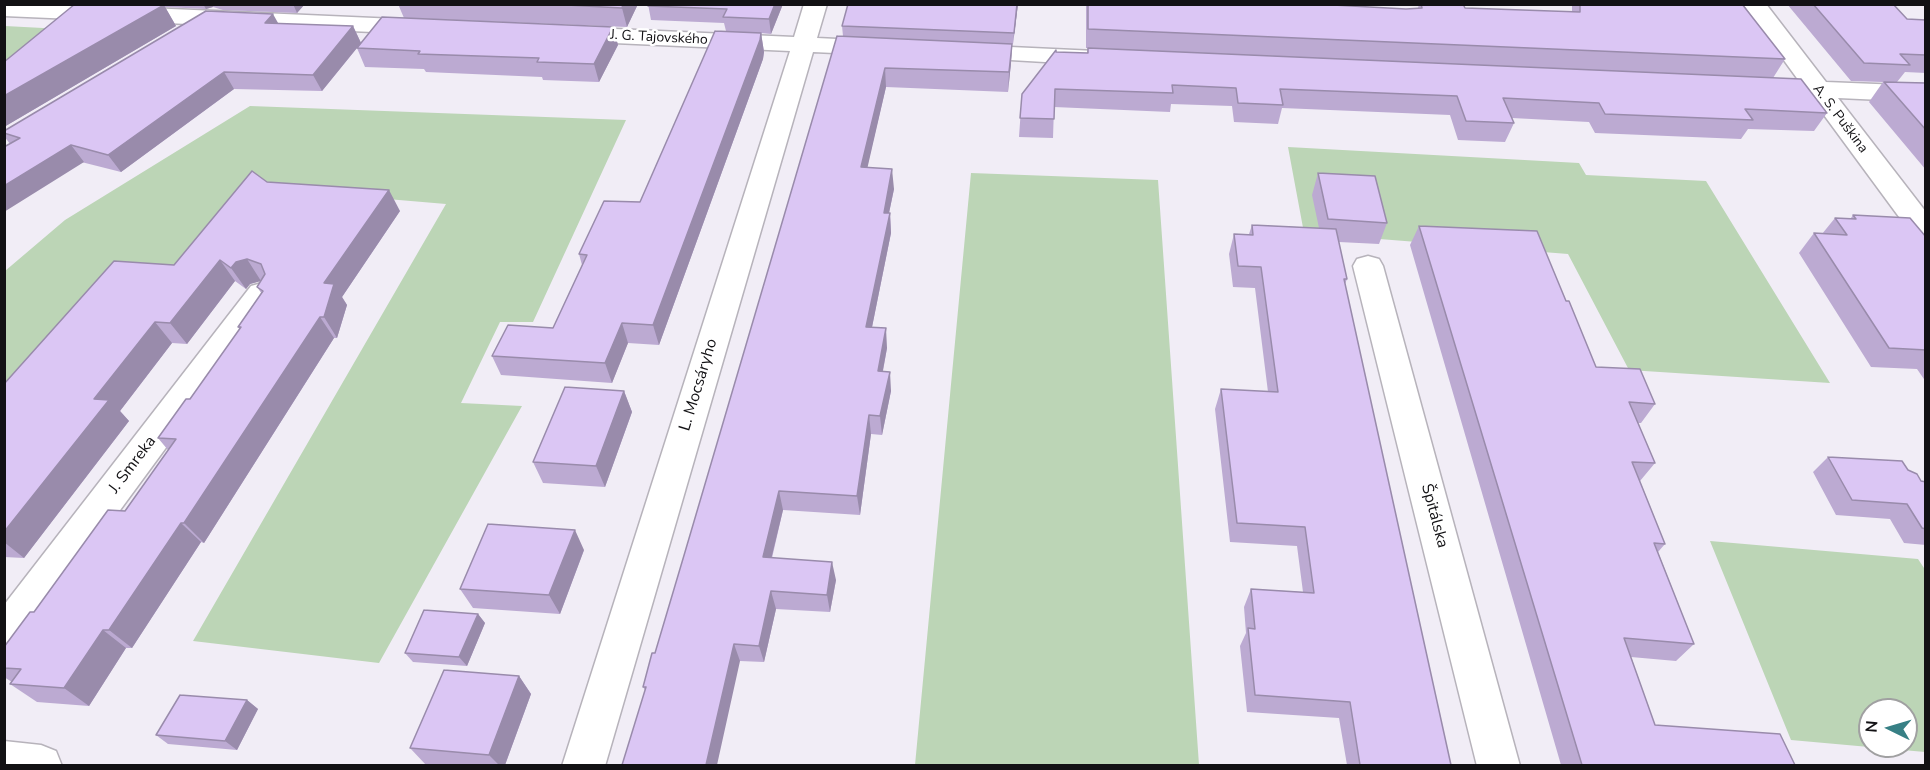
<!DOCTYPE html>
<meta charset="utf-8">
<style>
body{margin:0}
#map{position:relative;width:1930px;height:770px;overflow:hidden;background:#f1edf6;font-family:"Nunito Sans",sans-serif}
canvas{display:block}
.frame{position:absolute;inset:0;border:6px solid #121114;pointer-events:none}
.north{position:absolute;left:1858px;top:698px;width:60px;height:60px;box-sizing:border-box;background:#fff;border:2px solid #a0a0a1;border-radius:50%;rotate:275deg;font-size:16px;font-weight:700;line-height:24px;text-align:center;color:#121114}
.north::after{content:'';display:block;margin:auto;width:21px;height:27px;background:#378085;clip-path:polygon(50% 0,100% 100%,50% 72%,0 100%)}
</style>
<div id="map">
<canvas width="1930" height="770"></canvas>
<div class="frame"></div>
<div class="north">N</div>
</div>
<script>
const context = document.querySelector('canvas').getContext('2d');
context.lineJoin = 'round';
function fill(path, color) { context.fillStyle = color; context.fill(path, 'evenodd'); }
const poly = rows => new Path2D(rows.map(r => 'M' + r).join(''));
function strokePath(path, color, width, dash) { context.strokeStyle = color; context.lineWidth = width; context.lineCap = dash ? 'butt' : 'round'; context.setLineDash(dash || []); context.stroke(path); }
function label(font, color, halo, rows, align = 'center') {
  context.font = font + ' "Nunito Sans",sans-serif'; context.lineWidth = 5; context.setLineDash([]); context.textBaseline = 'middle'; context.strokeStyle = halo; context.fillStyle = color; for (const [text, x, y, turn = 0] of rows) {
    context.save(); context.translate(x, y); context.rotate((+turn || 0) * Math.PI / 180); context.textAlign = isNaN(turn) ? turn : align; if (halo) context.strokeText(text, 0, 0); context.fillText(text, 0, 0); context.restore();
  }
}
fill(poly([
 [5,26,62,29,5,61],
 [250,106,626,120,533,322,500,322,461,403,522,406,379,663,193,641,446,204,246,187,183,265,5,403,5,271,65,220],
 [1288,147,1579,163,1586,175,1706,181,1830,383,1629,370,1568,254,1304,233],
 [971,173,1158,180,1199,765,915,765],
 [1710,541,1918,559,1926,571,1925,752,1791,740],
 [1870,710,1906,710,1906,746,1870,746]
]), '#bcd5b6');
const minor = poly([
 [4,4,59,4,419,20,427,22,431,27,427,32,419,34,4,16,4,4],
 [804,4,827,4,817,38,878,41,886,43,890,48,886,53,878,55,813,52,605,766,562,766,790,51,570,41,562,39,558,34,562,29,570,27,794,37,804,4],
 [1743,4,1766,4,1826,82,1926,86,1926,102,1838,98,1926,212,1926,242,1916,240,1810,96,1756,92,1752,87,1756,82,1765,79,1799,81,1743,4],
 [968,45,1096,51,1105,53,1108,58,1105,63,1096,65,959,57,956,52,959,47,968,45],
 [1368,256,1379,259,1383,266,1520,766,1477,766,1353,266,1357,259,1368,256],
 [262,283,273,286,277,294,273,302,18,649,4,654,4,605,251,286,262,283],
 [4,741,41,745,56,751,62,766,4,766,4,741]
]);
strokePath(minor, '#b7b3bb', 3);
fill(minor, '#fff');
fill(poly([
 [75,4,305,4,297,13,223,10,213,7,206,9,165,7,176,26,4,127,4,62],
 [398,4,638,4,627,27,404,18],
 [648,4,783,4,771,34,761,33,764,52,763,59,659,345,628,343,612,383,501,375,492,356,553,328,582,265,579,254,640,202,726,31,724,23,651,20],
 [848,4,1018,4,1013,44,1012,44,1011,63,1008,92,886,87,867,167,894,189,889,213,890,213,891,233,872,327,887,348,883,371,891,391,882,435,871,434,860,515,783,510,772,558,836,580,830,612,776,609,764,662,740,661,645,690,643,687,655,653,843,36,842,26],
 [1086,4,1315,4,1406,9,1418,8,1419,4,1463,4,1465,8,1572,12,1572,4,1742,4,1785,59,1773,78,1827,113,1814,131,1748,129,1741,139,1595,133,1589,122,1512,118,1514,123,1505,142,1458,140,1450,115,1282,108,1278,124,1234,122,1232,106,1171,104,1170,112,1054,107,1053,138,1019,137,1022,94,1056,52,1087,53,1088,48,1646,72,1086,48],
 [1787,4,1893,4,1907,19,1926,20,1926,73,1905,72,1897,82,1926,83,1926,170,1869,102,1883,82,1851,81],
 [278,24,353,26,361,43,322,91,234,89,121,172,10,144,4,136,4,131],
 [613,27,618,45,599,82,543,80,542,77,426,72,424,69,365,67,357,48],
 [1318,173,1387,223,1379,244,1339,242,1347,279,1345,284,1451,765,1347,765,1339,718,1247,712,1240,646,1246,633,1244,607,1251,589,1303,592,1297,546,1230,542,1215,409,1221,389,1268,392,1255,288,1233,287,1229,254,1234,234,1249,234,1252,225,1319,228,1312,195],
 [267,182,400,211,342,297,347,305,337,338,334,338,204,543,201,542,132,648,126,648,89,706,37,702,10,684,12,682,4,677,4,647,125,511,168,450,158,438,190,399,240,330,238,327,262,294,257,287,260,281,250,284,246,289,235,281,187,344,172,343,120,411,129,421,24,558,4,557,4,384,174,265],
 [1853,215,1926,237,1926,382,1917,369,1871,367,1799,253,1814,233,1822,234,1835,218,1851,218],
 [1419,226,1566,301,1596,367,1655,404,1641,423,1638,423,1655,463,1640,481,1665,544,1658,552,1694,644,1676,661,1631,657,1655,725,1795,765,1561,765,1410,245],
 [624,391,632,412,605,487,543,483,533,462],
 [1828,457,1908,470,1921,481,1926,482,1926,545,1904,543,1890,519,1836,515,1813,472],
 [584,550,560,614,473,608,460,589],
 [478,614,485,623,467,666,413,662,405,653],
 [519,676,531,694,505,765,426,765,410,748],
 [247,700,258,709,237,750,168,744,156,735]
]), '#bcaad2');
fill(poly([
 [203,4,212,4,213,7,206,9],
 [293,4,305,4,297,13],
 [623,4,638,4,627,27,622,8],
 [775,4,783,4,771,34,769,19],
 [1017,4,1018,4,1013,44,1014,33],
 [164,5,176,26,4,127,4,96],
 [273,14,282,30,265,23],
 [353,26,361,43,322,91,313,75],
 [613,27,618,45,599,82,594,64],
 [761,33,764,52,763,59,659,345,653,325],
 [1012,44,1011,63,1008,92,1009,72],
 [885,68,886,87,863,187,861,167],
 [224,72,234,89,121,172,108,155],
 [71,145,84,162,4,212,4,186],
 [892,169,894,189,885,232,884,213],
 [389,190,400,211,342,297,347,305,337,338,324,317,324,283],
 [890,213,891,233,868,347,866,327],
 [247,259,261,281,250,284,246,289,231,268,236,262],
 [220,260,235,281,187,344,170,323],
 [320,317,334,338,204,543,184,523],
 [155,322,172,343,120,411,129,421,24,558,4,542,4,532,94,399],
 [622,323,628,343,612,383,605,363],
 [886,328,887,348,879,391,878,371],
 [890,372,891,391,882,435,880,416],
 [624,391,632,412,605,487,596,466],
 [869,415,871,434,860,515,857,496],
 [779,491,783,510,767,576,763,557],
 [181,523,201,542,132,648,109,630],
 [575,530,584,550,560,614,549,595],
 [832,562,836,580,830,612,827,595],
 [771,591,776,609,764,662,759,646],
 [478,614,485,623,467,666,459,657],
 [103,630,126,648,89,706,64,688],
 [734,644,740,661,717,765,706,765],
 [519,676,531,694,505,765,499,765,489,755],
 [247,700,258,709,237,750,225,741]
]), '#998bab');
const building = poly([
 [75,4,164,5,4,96,4,62,75,4],
 [548,4,623,4,622,8,548,4],
 [648,4,775,4,769,19,723,17,727,9,648,6,648,4],
 [848,4,1017,4,1014,33,842,26,848,4],
 [1088,4,1315,4,1406,9,1422,8,1421,4,1463,4,1465,8,1580,12,1580,4,1742,4,1785,59,1088,29,1088,4],
 [1813,4,1893,4,1907,19,1926,20,1926,55,1900,54,1910,65,1864,63,1813,4],
 [206,11,273,14,265,23,353,26,313,75,224,72,108,155,71,145,4,186,4,147,20,138,4,133,4,131,206,11],
 [382,17,613,27,594,64,537,62,539,58,418,54,420,51,357,48,382,17],
 [715,31,761,33,760,40,653,325,622,323,605,363,492,356,508,325,553,328,587,255,579,254,604,201,640,202,715,31],
 [837,36,1012,44,1009,72,885,68,861,167,892,169,884,213,890,213,866,327,886,328,878,371,890,372,880,416,869,415,857,496,779,491,763,557,832,562,827,595,771,591,759,646,734,644,706,765,622,765,646,687,643,687,652,653,655,653,685,552,837,36],
 [1088,48,1801,79,1827,113,1745,109,1753,120,1605,114,1599,103,1503,98,1514,123,1466,121,1457,96,1280,89,1283,105,1238,103,1236,88,1172,85,1173,93,1055,89,1054,119,1020,118,1022,94,1056,50,1056,52,1088,53,1088,48],
 [1884,82,1926,83,1926,130,1884,82],
 [252,171,267,182,389,190,324,283,334,284,324,317,320,317,184,523,181,523,109,630,103,630,64,688,10,684,21,669,4,668,4,647,30,612,34,612,108,510,125,511,176,439,158,438,186,399,190,399,241,327,238,327,263,291,257,287,265,274,261,264,247,259,236,262,231,268,220,260,170,323,155,322,94,399,109,400,4,532,4,384,114,261,174,265,252,171],
 [1318,173,1375,176,1387,223,1328,219,1318,173],
 [1853,215,1910,218,1926,237,1926,350,1889,348,1814,233,1847,235,1835,218,1856,219,1853,215],
 [1252,225,1336,229,1347,279,1344,279,1451,765,1360,765,1350,702,1255,695,1248,628,1255,629,1251,589,1314,593,1305,527,1237,523,1221,389,1278,392,1261,267,1238,266,1234,234,1253,235,1252,225],
 [1419,226,1537,231,1566,301,1569,301,1596,367,1640,369,1655,404,1629,402,1655,463,1632,462,1665,544,1654,543,1694,644,1624,638,1655,725,1780,734,1795,765,1582,765,1419,226],
 [565,387,624,391,596,466,533,462,565,387],
 [1828,457,1902,461,1908,470,1917,474,1921,481,1926,482,1926,529,1922,528,1907,504,1852,500,1828,457],
 [488,524,575,530,549,595,460,589,488,524],
 [424,610,478,614,459,657,405,653,424,610],
 [444,670,519,676,489,755,410,748,444,670],
 [180,695,247,700,225,741,156,735,180,695]
]);
fill(building, '#dbc6f4');
strokePath(building, '#998bab', 1.5);
label('14px', '#121114', '#fff', [
 ["J. G. Tajovského",659,38,3],
 ["A. S. Puškina",1840,119,53]
]);
label('16px', '#121114', '#fff', [
 ["L. Mocsáryho",699,385,-73],
 ["J. Smreka",133,465,-53],
 ["Špitálska",1434,516,75]
]);
</script>
